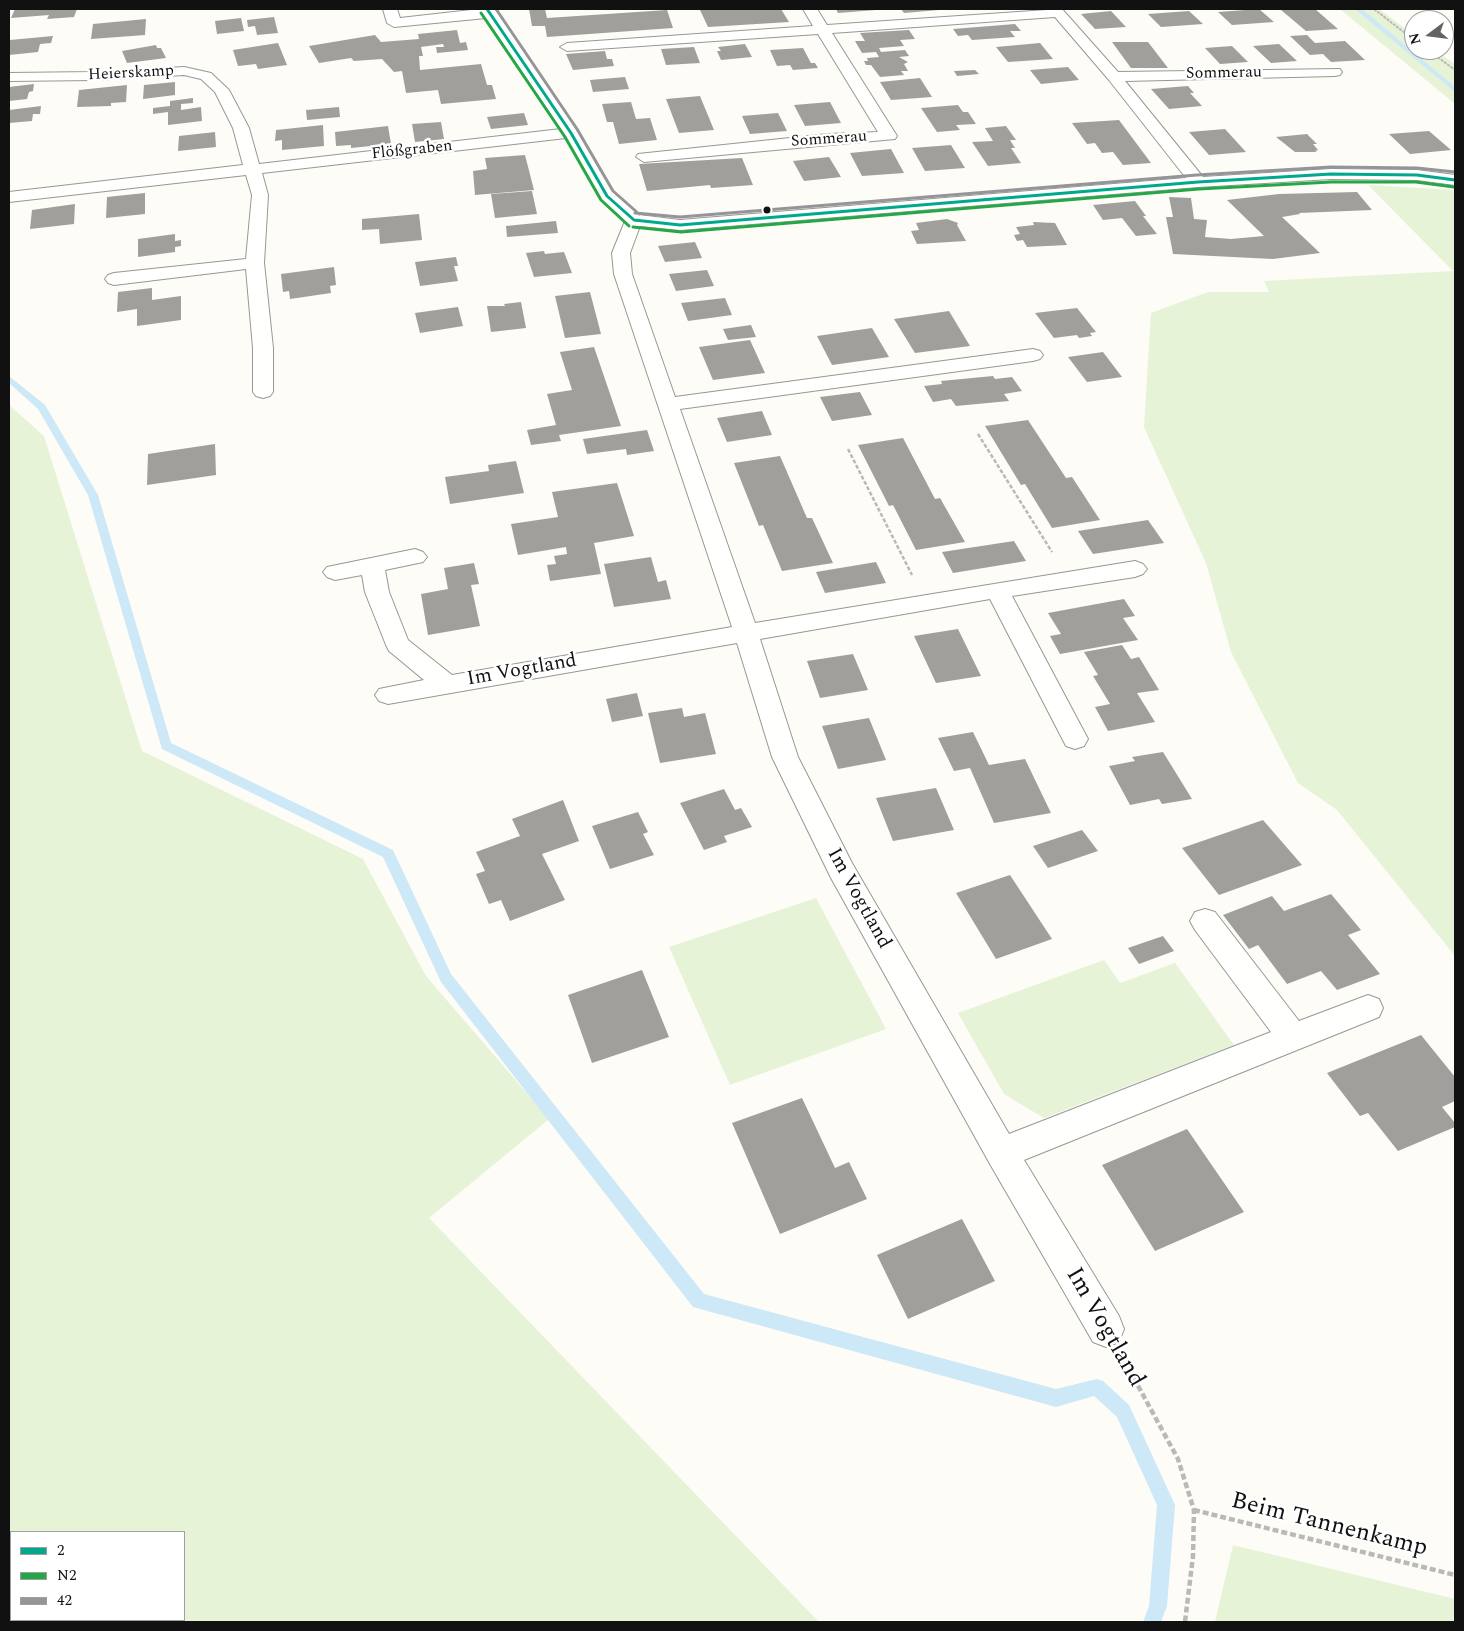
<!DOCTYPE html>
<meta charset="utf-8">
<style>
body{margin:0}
#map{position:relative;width:1464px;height:1631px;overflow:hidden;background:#fdfcf7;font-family:Spectral,serif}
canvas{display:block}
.frame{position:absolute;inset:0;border:10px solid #111;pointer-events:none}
.legend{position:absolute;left:10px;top:1531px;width:175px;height:90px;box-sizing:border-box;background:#fff;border:1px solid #a0a0a0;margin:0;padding:6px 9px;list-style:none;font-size:15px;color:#111}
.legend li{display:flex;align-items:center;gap:10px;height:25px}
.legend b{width:25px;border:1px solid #a0a0a0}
.north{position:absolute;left:1404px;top:10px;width:50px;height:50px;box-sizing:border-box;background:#fff;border:1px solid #a0a0a0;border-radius:50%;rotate:255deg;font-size:14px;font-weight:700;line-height:20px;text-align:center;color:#111}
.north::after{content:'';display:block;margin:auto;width:18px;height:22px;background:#646362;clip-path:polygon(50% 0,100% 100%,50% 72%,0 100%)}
</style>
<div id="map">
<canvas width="1464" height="1631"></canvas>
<div class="frame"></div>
<ul class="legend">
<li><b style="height:6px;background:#00a88e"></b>2</li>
<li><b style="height:6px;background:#24a847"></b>N2</li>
<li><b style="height:6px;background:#949599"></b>42</li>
</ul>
<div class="north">N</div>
</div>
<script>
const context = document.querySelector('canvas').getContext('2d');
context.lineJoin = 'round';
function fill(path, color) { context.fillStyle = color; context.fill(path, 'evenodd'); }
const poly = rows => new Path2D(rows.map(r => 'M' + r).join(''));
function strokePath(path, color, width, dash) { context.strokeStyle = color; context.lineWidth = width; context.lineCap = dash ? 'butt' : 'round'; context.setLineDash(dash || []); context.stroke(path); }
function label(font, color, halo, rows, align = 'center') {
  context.font = font + ' Spectral,serif'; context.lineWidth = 5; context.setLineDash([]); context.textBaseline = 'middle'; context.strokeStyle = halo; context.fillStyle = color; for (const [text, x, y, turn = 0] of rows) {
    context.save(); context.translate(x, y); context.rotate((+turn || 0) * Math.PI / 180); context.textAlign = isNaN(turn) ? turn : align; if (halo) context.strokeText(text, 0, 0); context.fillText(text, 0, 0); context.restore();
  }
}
fill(poly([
 [1340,9,1379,9,1414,35,1414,50,1435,50,1455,64,1455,104],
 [1368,185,1455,190,1455,956,1337,810,1298,783,1231,652,1206,563,1144,427,1151,313,1208,292,1269,292,1264,281,1453,271],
 [9,405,44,436,142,751,363,859,426,976,549,1119,429,1218,819,1622,9,1622],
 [11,1532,184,1532,184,1620,11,1620],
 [816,898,886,1029,730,1085,669,947],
 [1104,960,1120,983,1175,963,1234,1045,1044,1118,1004,1094,958,1013],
 [1233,1545,1455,1599,1455,1622,1215,1622]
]), '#e7f3d7');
fill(poly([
 [1355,9,1362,9,1455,87,1455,92,1355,9],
 [9,376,45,405,98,495,171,743,393,850,451,974,704,1294,1056,1389,1097,1379,1103,1381,1129,1405,1175,1505,1167,1606,1161,1622,1143,1622,1149,1606,1157,1505,1117,1417,1094,1396,1056,1407,693,1307,441,982,383,857,162,749,88,495,38,409,9,383,9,376]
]), '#cde8f7');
fill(poly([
 [15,9,77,9,74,17,47,19,49,15,11,18],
 [529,9,545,9,547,18,667,10,673,28,547,37,545,26,532,26],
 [713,9,781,9,789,22,708,27,700,10],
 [836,9,876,9,876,10,838,13],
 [901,9,939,9,939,10,904,13],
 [1259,9,1274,22,1232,25,1218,12],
 [1315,9,1338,29,1306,31,1281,10],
 [1111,11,1126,27,1095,29,1081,14],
 [1189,11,1203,24,1161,27,1148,14],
 [274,17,278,33,257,35,255,26,248,27,247,20],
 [241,18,244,31,217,34,215,21],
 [146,19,145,35,91,39,93,24],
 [1015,24,1021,31,1010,31,1015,37,972,40,968,35,958,36,953,29],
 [457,30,460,43,466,42,468,50,437,53,436,47,444,47,443,44,421,47,423,56,419,56,420,70,481,64,487,85,492,85,496,99,441,104,438,90,406,93,402,71,394,72,382,59,354,61,351,58,319,63,309,46,375,35,381,42,419,39,418,34],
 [909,30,915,39,900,40,904,46,879,48,881,52,905,50,909,56,899,57,908,62,904,64,908,71,901,71,904,75,880,77,871,65,866,65,864,61,868,61,867,58,879,57,876,52,862,53,855,41,865,41,860,33],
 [1307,35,1315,43,1345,41,1365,60,1331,62,1323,54,1310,55,1290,36],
 [53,36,51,43,40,44,38,52,9,55,10,40],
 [1112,42,1148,42,1168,68,1131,68],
 [278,43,287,65,258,69,256,64,238,66,233,50],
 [1040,43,1053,59,1008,62,996,47],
 [745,44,752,57,721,60,717,51,721,51,718,47],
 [1279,44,1297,61,1271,63,1253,46],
 [156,45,157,48,161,48,166,58,127,63,122,51],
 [1232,46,1248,62,1220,64,1205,48],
 [694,47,700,63,666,65,661,49],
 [803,48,811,63,815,63,818,68,793,70,790,65,777,66,770,50],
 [605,51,607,59,612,59,614,66,573,70,566,54],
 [1068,67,1079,80,1041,84,1030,70],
 [975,70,979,74,957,76,954,71],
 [625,77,629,89,593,92,590,80],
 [920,78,932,97,891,100,880,82],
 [175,82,175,95,143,99,144,85],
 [34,84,33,91,29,92,27,99,9,101,9,87],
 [127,85,126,102,111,103,111,106,77,107,79,90],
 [1188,86,1194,93,1190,93,1202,106,1169,109,1151,89],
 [700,96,714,130,679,133,666,99],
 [193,98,193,103,181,104,181,110,201,107,202,121,168,125,168,112,153,114,153,108,170,106,170,101],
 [631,102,636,119,650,118,657,140,619,144,613,122,607,122,602,104],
 [830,102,841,123,805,126,794,105],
 [958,105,963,112,968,112,976,124,956,125,960,130,937,132,921,108],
 [41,106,40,114,33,114,32,121,9,123,9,110],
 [339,107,340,117,307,120,306,110],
 [524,113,528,125,491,129,487,117],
 [778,113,787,131,750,134,742,116],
 [1119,120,1151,163,1123,165,1113,152,1102,153,1095,143,1087,144,1072,123],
 [441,122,444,139,415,142,412,124],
 [323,125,324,146,282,150,282,140,275,141,276,130],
 [388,126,391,144,351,148,351,145,336,146,335,132],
 [1006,126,1016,140,1010,140,1015,148,1011,148,1021,163,988,166,972,142,993,141,985,128],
 [1225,129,1246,152,1209,155,1189,132],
 [1429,131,1451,150,1410,154,1389,134],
 [215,132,216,147,178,151,179,136],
 [1307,134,1317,144,1313,144,1318,150,1315,151,1317,152,1295,152,1276,137],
 [951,145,965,168,925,171,912,148],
 [891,149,904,173,862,176,850,153],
 [525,155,534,190,475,195,473,171,487,169,485,158],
 [829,157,841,177,804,181,793,161],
 [742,158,753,185,711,188,710,185,647,191,639,164],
 [532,191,537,214,495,218,491,194],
 [1357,192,1372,210,1299,213,1300,214,1282,217,1320,253,1273,259,1173,254,1166,217,1173,217,1169,197,1191,198,1194,219,1207,220,1205,237,1231,239,1264,236,1227,200,1279,194],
 [145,193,145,214,106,218,107,197],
 [1135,201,1146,216,1143,216,1157,234,1136,236,1122,218,1103,220,1093,205],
 [75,204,74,224,30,229,32,210],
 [419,214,422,240,380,244,379,229,362,230,362,219],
 [947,219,958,223,957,225,966,241,917,244,911,231,919,230,916,223],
 [556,221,558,233,507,237,506,226],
 [1033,222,1055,223,1067,245,1027,247,1023,240,1017,241,1014,235,1020,234,1016,227,1034,225],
 [175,234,175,241,181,240,181,246,175,247,175,252,138,257,138,239],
 [695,242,702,258,665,262,658,246],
 [544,251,545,254,564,252,572,273,534,277,526,253],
 [456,257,458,266,454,266,458,281,420,286,415,262],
 [334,267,336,285,330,286,331,293,290,299,289,291,283,292,281,274],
 [707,270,714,286,676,291,669,274],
 [152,288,152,300,181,296,181,320,137,326,137,309,117,312,118,292],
 [590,292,601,334,565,338,555,296],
 [725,298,732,315,688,321,681,303],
 [521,302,526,328,491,332,487,306,505,306,504,304],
 [458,307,463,326,420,333,415,313],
 [1077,308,1096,332,1090,333,1092,336,1079,338,1077,335,1054,338,1035,313],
 [949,311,970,346,915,353,894,319],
 [751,325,756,337,728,340,723,329],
 [872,328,889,357,832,365,817,336],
 [750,340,765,373,713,380,699,347],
 [594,347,621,426,559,435,561,441,531,445,527,430,556,425,547,394,572,390,560,352],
 [1103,352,1122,377,1087,382,1068,357],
 [993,376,995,379,1012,377,1022,391,1004,394,1009,401,956,406,951,399,933,402,924,386,942,384,941,381],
 [860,392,872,415,832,421,820,397],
 [762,411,772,435,727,442,717,418],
 [1028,420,1066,478,1072,477,1100,520,1052,528,1025,484,1021,485,985,426],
 [647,430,654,451,627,455,626,449,587,454,583,439],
 [903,438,935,499,940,498,965,542,916,550,893,505,889,506,858,445],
 [215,444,216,475,147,485,148,454],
 [780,456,807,518,812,518,833,563,782,571,763,525,759,526,734,463],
 [516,461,524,493,450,504,445,477,489,471,488,465],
 [617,483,634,536,594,543,601,574,550,581,547,565,556,564,554,556,567,554,566,547,518,555,511,524,558,517,552,492],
 [1148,520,1164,543,1093,554,1078,531],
 [1014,541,1026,561,953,573,942,552],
 [651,557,658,582,666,580,671,599,614,607,604,564],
 [876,562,886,583,825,593,816,572],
 [474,563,479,584,471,585,480,626,428,635,421,594,448,589,444,568],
 [1124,599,1135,616,1123,618,1138,640,1060,654,1050,636,1061,634,1048,613],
 [958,629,981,676,936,683,914,636],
 [1122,645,1131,659,1139,657,1159,690,1137,693,1155,722,1108,731,1095,707,1110,704,1093,676,1098,675,1084,652],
 [853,654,868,690,820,698,807,661],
 [637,693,643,716,612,722,606,699],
 [682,708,684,717,705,713,716,754,660,763,648,713],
 [869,718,886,760,838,769,822,726],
 [973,732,989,765,1025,759,1051,813,994,823,970,768,954,771,938,738],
 [1163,752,1192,799,1162,804,1159,799,1130,805,1109,766,1135,761,1132,757],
 [936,788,954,830,893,841,876,798],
 [724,789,735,810,741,808,752,827,724,836,727,842,704,850,680,803],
 [563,800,579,841,542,854,565,900,510,921,501,900,489,904,476,874,485,871,476,852,520,836,512,819],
 [638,812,648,832,643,834,654,855,610,869,592,826],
 [1263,820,1302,865,1219,895,1182,848],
 [1082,830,1098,851,1048,868,1033,846],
 [1010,875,1052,939,996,959,956,893],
 [1331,894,1361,930,1348,935,1380,974,1337,990,1321,971,1287,984,1258,945,1249,949,1223,915,1272,896,1284,911],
 [1163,936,1174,951,1139,964,1128,948],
 [642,970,669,1037,592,1063,568,995],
 [1421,1035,1455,1077,1455,1101,1442,1107,1455,1123,1455,1127,1398,1151,1368,1113,1360,1116,1327,1073],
 [802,1098,835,1168,849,1162,867,1199,780,1234,732,1123],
 [1187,1129,1244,1212,1155,1251,1102,1165],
 [962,1219,995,1281,908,1319,877,1255]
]), '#a19f9c');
const minor = poly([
 [383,9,397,9,400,18,480,9,496,10,579,133,614,193,639,215,680,220,1186,178,1109,80,1055,17,832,33,897,136,895,139,644,162,636,157,638,154,828,134,878,132,818,34,567,51,560,47,567,43,813,26,803,9,817,9,827,25,1062,9,1118,72,1340,69,1342,72,1340,75,1335,76,1125,81,1203,177,1331,169,1417,170,1455,175,1455,185,1417,180,1331,179,1198,187,680,230,640,226,630,253,632,274,675,397,1033,349,1040,351,1043,355,1040,359,1033,361,680,409,755,623,1135,561,1143,564,1147,569,1143,574,1135,577,1012,596,1088,739,1084,746,1075,749,1066,746,990,599,760,639,798,757,852,863,1009,1134,1271,1032,1195,930,1190,921,1195,912,1205,909,1215,912,1299,1021,1368,995,1379,999,1383,1008,1379,1017,1024,1160,1119,1316,1124,1329,1119,1342,1106,1347,1093,1342,990,1164,831,878,772,757,737,643,388,704,379,701,375,695,379,689,424,680,389,651,386,645,365,592,362,575,335,580,327,577,323,572,327,567,415,549,423,552,427,557,423,562,385,570,389,592,408,640,452,675,732,627,614,274,612,253,625,221,601,200,566,138,262,173,268,195,264,263,273,348,273,392,270,396,263,398,256,396,253,392,253,348,246,269,114,285,108,283,105,279,108,275,114,273,246,259,252,195,246,175,9,202,9,192,243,165,233,128,215,92,201,79,184,75,95,80,9,81,9,73,95,72,184,67,211,73,229,90,249,128,259,164,561,129,486,18,394,27,387,23,383,9]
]);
strokePath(minor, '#979795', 2);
strokePath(poly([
 [1374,9,1414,40],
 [1428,50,1455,70]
]), '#b9b9b8', 2, [3, 1]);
strokePath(poly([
 [978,434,1052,552],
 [848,449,912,575]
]), '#b9b9b8', 2.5, [4, 2]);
strokePath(poly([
 [1125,1362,1178,1459,1194,1510,1193,1556,1185,1622],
 [1194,1510,1455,1575]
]), '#b9b9b8', 4.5, [6, 3]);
fill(minor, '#fffffe');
strokePath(poly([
 [487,9,571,133,607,196,634,220],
 [634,220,680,225,1198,182,1331,174,1417,175,1455,180]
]), '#00a88e', 3);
strokePath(poly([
 [481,13,565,137,601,200,629,226],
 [633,227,681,232,1199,189,1331,182,1416,182,1454,187]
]), '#24a847', 3);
strokePath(poly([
 [496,9,577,129,613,191,639,214],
 [635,213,680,217,1197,175,1331,167,1417,168,1455,172]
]), '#949599', 3);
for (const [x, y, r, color] of [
 [767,210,4.5,"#111"]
]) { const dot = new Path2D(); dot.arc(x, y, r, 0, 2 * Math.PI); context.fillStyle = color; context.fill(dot); strokePath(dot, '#fff', 2); }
label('16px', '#111', '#fff', [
 ["Heierskamp",131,74,-3],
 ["Sommerau",1224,74,-1],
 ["Sommerau",829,140,-4],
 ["Flößgraben",412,151,-6]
]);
label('20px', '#111', '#fff', [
 ["Im Vogtland",522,671,-10],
 ["Im Vogtland",858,899,61]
]);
label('24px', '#111', '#fff', [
 ["Im Vogtland",1104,1328,60],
 ["Beim Tannenkamp",1329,1526,14]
]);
</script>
